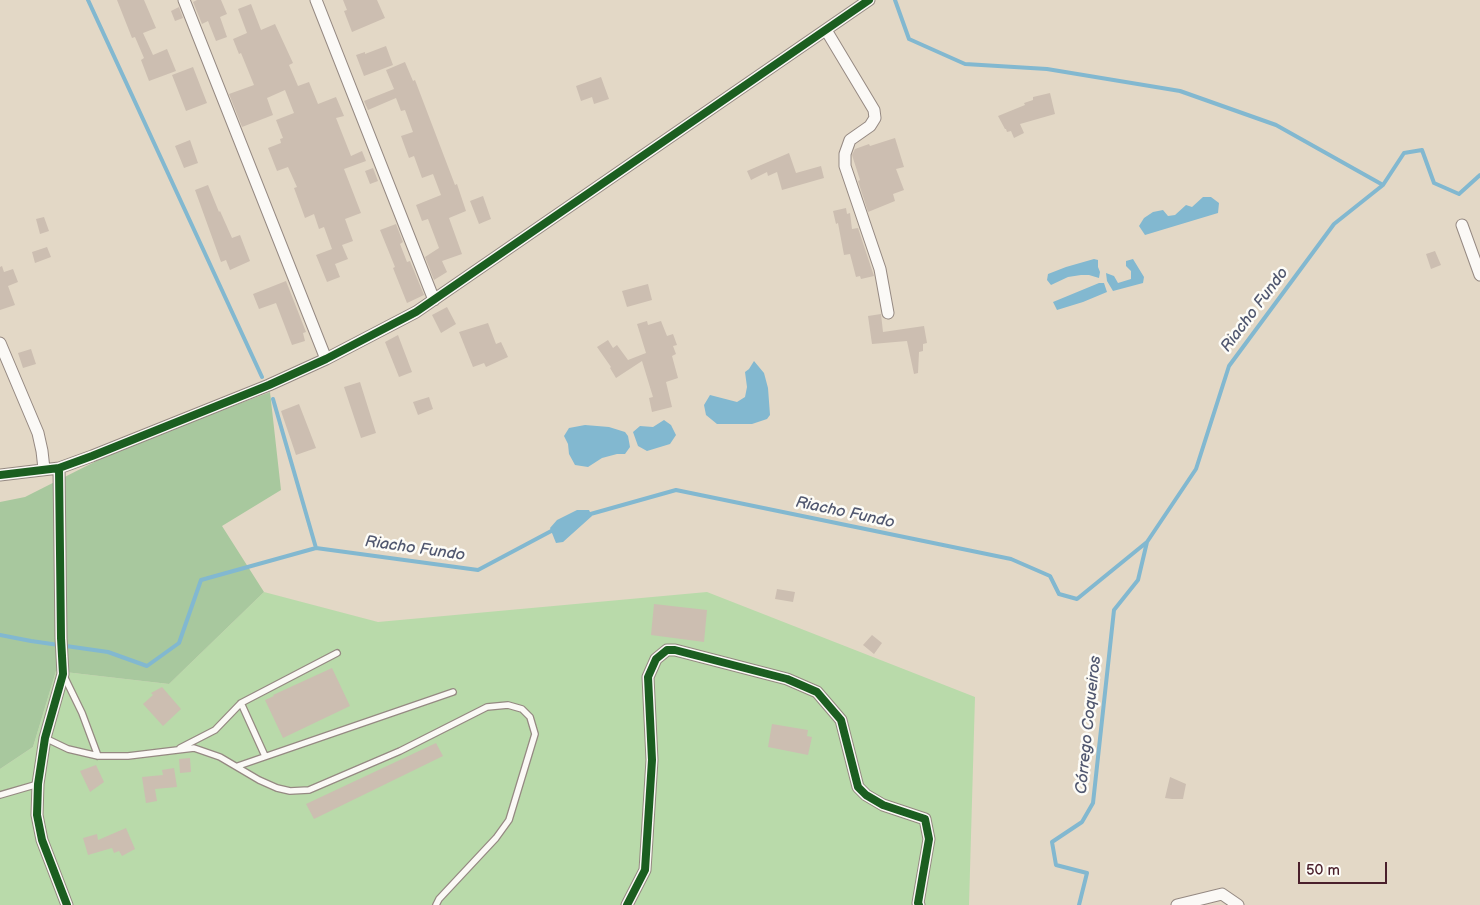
<!DOCTYPE html>
<meta charset="utf-8">
<style>
body{margin:0}
#map{position:relative;width:1480px;height:905px;overflow:hidden;background:#e3d8c6;font-family:"Balsamiq Sans",sans-serif}
canvas{display:block}
.scale{position:absolute;left:1298px;top:862px;width:89px;height:22px;box-sizing:border-box;border:2px solid #4a1f2b;border-top:0;padding-left:6px;font-size:15px;line-height:18px;white-space:nowrap;color:#4a1f2b;-webkit-text-stroke:4px #fdfcf7;paint-order:stroke}
</style>
<div id="map">
<canvas width="1480" height="905"></canvas>
<div class="scale">50 m</div>
</div>
<script>
const context = document.querySelector('canvas').getContext('2d');
context.lineJoin = 'round';
function fill(path, color) { context.fillStyle = color; context.fill(path, 'evenodd'); }
const poly = rows => new Path2D(rows.map(r => 'M' + r).join(''));
function strokePath(path, color, width, dash) { context.strokeStyle = color; context.lineWidth = width; context.lineCap = dash ? 'butt' : 'round'; context.setLineDash(dash || []); context.stroke(path); }
function label(font, color, halo, rows, align = 'center') {
  context.font = font + ' "Balsamiq Sans",sans-serif'; context.lineWidth = 5; context.setLineDash([]); context.textBaseline = 'middle'; context.strokeStyle = halo; context.fillStyle = color; for (const [text, x, y, turn = 0] of rows) {
    context.save(); context.translate(x, y); context.rotate((+turn || 0) * Math.PI / 180); context.textAlign = isNaN(turn) ? turn : align; if (halo) context.strokeText(text, 0, 0); context.fillText(text, 0, 0); context.restore();
  }
}
fill(poly([
 [264,592,378,622,707,592,975,697,969,905,0,905,0,769,33,747,56,671,169,684]
]), '#b9daaa');
fill(poly([
 [270,392,281,490,222,526,264,592,169,684,56,671,33,747,0,769,0,502,25,497,122,448]
]), '#a8c89e');
fill(poly([
 [1203,197,1211,197,1219,203,1218,213,1145,235,1139,226,1144,218,1153,212,1163,210,1168,216,1175,215,1186,205,1192,207],
 [1094,259,1098,260,1098,267,1100,272,1099,278,1089,275,1081,275,1068,277,1051,285,1047,280,1048,274,1066,267],
 [1133,259,1144,277,1143,283,1113,291,1107,281,1106,273,1114,276,1118,283,1131,279,1131,271,1126,266,1126,261],
 [1099,283,1104,283,1107,292,1083,302,1057,310,1053,302],
 [754,361,764,373,768,388,770,415,767,419,752,424,717,424,706,415,704,405,710,395,737,402,745,397,747,387,745,372,749,369],
 [664,420,671,425,676,435,670,444,647,451,638,446,633,432,640,426,653,427],
 [585,425,609,427,625,432,628,436,630,447,625,454,617,454,602,458,588,467,575,465,569,454,568,444,564,436,569,428],
 [577,510,589,510,592,516,563,542,556,543,550,528,557,520]
]), '#82b8d0');
strokePath(poly([
 [88,0,262,377],
 [895,0,909,39,965,64,1047,69,1180,91,1276,125,1383,185],
 [273,399,316,548],
 [587,515,676,490,1011,559,1050,576,1059,594,1077,599,1147,542,1196,469,1229,366,1334,224,1383,185,1404,153,1422,150,1434,183,1459,194,1480,175],
 [0,635,31,641,108,652,147,666,179,643,201,580,316,548,478,570,555,529],
 [1079,905,1087,873,1056,865,1052,842,1082,822,1093,803,1114,610,1138,580,1147,542]
]), '#82b8d0', 4);
fill(poly([
 [117,0,144,0,156,28,143,33,153,55,167,49,176,71,149,81,141,60,144,58,135,37,132,38],
 [197,0,221,0,227,14,220,17,227,37,216,41,208,21,202,24,193,2],
 [343,0,377,0,385,18,352,32,344,11,347,10],
 [251,4,261,30,275,24,293,63,289,65,298,86,309,82,318,104,336,97,344,116,336,118,351,156,362,151,366,161,344,169,361,213,345,219,353,241,342,245,348,259,335,264,340,277,327,282,316,255,332,249,324,227,319,229,314,214,305,218,294,188,297,187,288,167,277,171,268,148,281,143,280,139,283,138,276,120,294,113,285,90,267,98,273,115,242,127,229,94,254,85,241,53,239,54,233,39,247,33,238,9],
 [179,7,183,18,175,21,171,11],
 [386,46,393,65,364,76,356,55,365,52,365,54],
 [405,62,413,81,415,80,455,185,457,184,466,211,449,218,462,254,442,261,447,272,434,280,425,257,439,248,428,219,422,221,416,205,441,195,433,174,422,178,414,156,409,158,401,136,413,132,405,110,401,111,396,98,368,110,364,101,394,89,386,70],
 [193,67,207,103,186,111,172,75],
 [601,77,609,99,594,104,592,97,581,101,576,86],
 [1050,93,1055,114,1020,124,1024,133,1014,138,1011,131,1007,132,1006,129,1005,129,998,116,1025,105,1024,103,1033,100,1033,97],
 [895,138,904,167,896,169,904,190,893,194,895,201,868,212,858,181,860,180,852,155,855,149,869,144,870,146],
 [190,140,198,163,184,168,175,146],
 [789,153,796,173,821,166,824,178,782,190,777,172,768,176,767,172,751,180,747,171],
 [373,168,378,181,370,184,365,171],
 [208,185,219,212,220,211,232,238,240,235,250,261,230,270,226,260,221,262,195,190],
 [483,196,491,219,479,224,470,201],
 [846,208,847,214,850,213,852,229,858,228,874,276,861,279,860,276,856,277,850,254,844,255,838,223,836,224,833,211],
 [44,217,49,231,40,234,36,219],
 [396,224,403,242,400,244,407,262,410,261,424,295,407,303,393,268,395,267,380,230],
 [47,247,51,257,35,263,32,252],
 [1435,251,1441,265,1431,269,1426,254],
 [2,266,4,272,13,269,18,282,8,286,15,305,0,310,0,267],
 [286,281,306,332,303,333,305,341,292,345,276,303,259,309,253,294],
 [648,284,652,300,627,307,622,291],
 [447,307,456,324,441,333,432,315],
 [881,314,883,332,924,326,927,343,923,344,923,351,919,352,918,373,914,374,907,341,872,344,868,316],
 [647,321,648,325,661,321,667,336,673,334,677,345,673,346,676,354,672,356,678,378,666,382,672,407,652,412,649,398,653,397,642,361,616,378,610,368,611,367,597,347,608,340,613,348,617,345,628,360,646,353,637,324],
 [488,323,496,344,501,342,508,357,486,367,484,363,473,367,459,332],
 [398,335,412,372,399,377,385,342],
 [31,349,36,364,23,368,18,353],
 [360,382,376,433,361,438,344,387],
 [429,397,433,409,418,415,413,402],
 [299,404,316,448,296,455,281,411],
 [777,589,795,592,793,602,775,599],
 [654,604,707,610,704,642,651,635],
 [872,635,882,643,874,654,863,645],
 [332,668,350,706,283,738,265,700,274,696,273,695],
 [162,687,181,709,163,726,143,704,153,695,151,693],
 [772,724,808,730,807,736,812,737,808,755,768,747],
 [436,743,443,756,314,819,306,804],
 [190,758,191,772,180,773,179,759],
 [96,765,104,782,90,792,80,771],
 [174,768,177,787,155,789,157,801,146,803,142,777,163,775,162,770],
 [1170,777,1186,784,1183,799,1172,799,1165,798],
 [126,828,135,849,122,856,119,851,114,853,112,848,88,855,83,838,97,834,98,840]
]), '#ccbeb1');
const service = poly([
 [64,676,82,713,98,756],
 [241,703,265,756],
 [45,738,68,749,98,756,128,756,194,748,220,757,259,780,277,788,290,791,309,790,400,751,487,707,508,705,522,709,530,717,535,734,509,820,496,838,439,899,436,905],
 [180,748,215,730,241,703,337,653],
 [238,766,453,692],
 [0,795,38,784]
]);
const minor = poly([
 [184,0,326,359],
 [316,0,434,300],
 [826,30,874,110,875,118,870,126,850,140,845,154,845,166,880,269,888,313],
 [1462,225,1480,275],
 [0,343,38,433,42,451,44,469],
 [59,468,61,638,63,674,45,738,38,784,37,815,42,840,67,905],
 [0,475,59,468,92,456,269,385,326,359,416,312,869,0],
 [627,905,645,870,652,760,648,677,656,659,667,650,675,650,787,679,817,692,841,720,858,787,866,795,883,805,925,819,929,839,918,903,919,905],
 [1177,905,1222,894,1238,905]
]);
strokePath(service, '#958982', 8);
strokePath(minor, '#958982', 13);
strokePath(service, '#fbf9f6', 5.5);
strokePath(minor, '#fbf9f6', 11);
strokePath(poly([
 [59,468,61,638,63,674,45,738,38,784,37,815,42,840,67,905],
 [0,475,59,468,92,456,269,385,326,359,416,312,869,0],
 [627,905,645,870,652,760,648,677,656,659,667,650,675,650,787,679,817,692,841,720,858,787,866,795,883,805,925,819,929,839,918,903,919,905]
]), '#1b5e20', 8);
label('italic 16px', '#50576f', '#fdfcf7', [
 ["Riacho Fundo",1255,310,-53],
 ["Riacho Fundo",845,513,12],
 ["Riacho Fundo",415,549,8],
 ["Córrego Coqueiros",1089,725,-84]
]);
</script>
